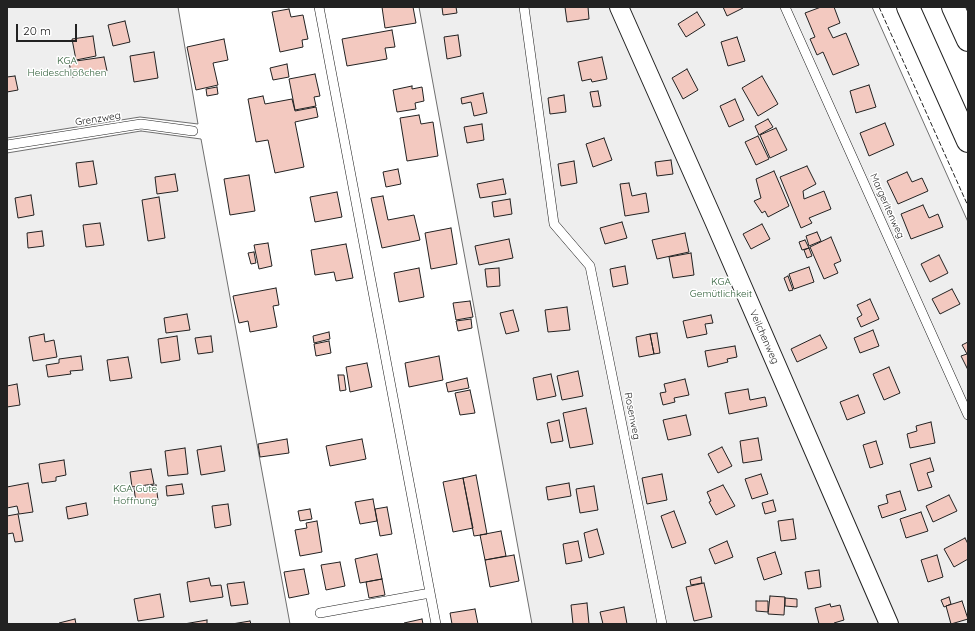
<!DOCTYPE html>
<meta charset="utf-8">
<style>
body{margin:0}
#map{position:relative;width:975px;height:631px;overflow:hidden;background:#fff;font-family:Quicksand,sans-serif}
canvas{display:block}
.frame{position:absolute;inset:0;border:8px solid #222;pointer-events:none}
.scale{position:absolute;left:16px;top:24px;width:61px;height:18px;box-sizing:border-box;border:2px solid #222;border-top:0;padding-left:5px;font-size:12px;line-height:14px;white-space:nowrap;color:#222;-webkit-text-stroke:3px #fff;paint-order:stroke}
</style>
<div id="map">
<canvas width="975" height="631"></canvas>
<div class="frame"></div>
<div class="scale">20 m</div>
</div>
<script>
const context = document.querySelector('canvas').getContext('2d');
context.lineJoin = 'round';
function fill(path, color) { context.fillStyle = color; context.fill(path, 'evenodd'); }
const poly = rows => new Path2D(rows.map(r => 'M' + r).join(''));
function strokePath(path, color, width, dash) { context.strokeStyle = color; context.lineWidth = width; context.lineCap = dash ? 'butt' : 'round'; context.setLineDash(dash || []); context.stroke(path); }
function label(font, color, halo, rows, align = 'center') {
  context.font = font + ' Quicksand,sans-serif'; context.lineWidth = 3; context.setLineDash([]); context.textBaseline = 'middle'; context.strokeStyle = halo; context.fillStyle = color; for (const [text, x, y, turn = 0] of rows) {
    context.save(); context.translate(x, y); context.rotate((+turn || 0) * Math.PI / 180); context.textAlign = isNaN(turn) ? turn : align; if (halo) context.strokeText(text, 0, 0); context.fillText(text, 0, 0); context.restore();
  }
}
const green = poly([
 [7,7,178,7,198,124,140,117,7,138,7,7],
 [419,7,872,7,968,222,968,624,532,624,419,7],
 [141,131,201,139,290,624,7,624,7,153,141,131]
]);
fill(green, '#eee');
strokePath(green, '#6f6f6f', 1);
const building = poly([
 [382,7,413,7,416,23,385,28,382,7],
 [442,7,456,7,457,13,443,15,442,7],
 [565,7,588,7,589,19,567,22,565,7],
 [723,7,743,7,743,8,727,16,723,7],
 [821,7,834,7,840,23,828,28,833,38,846,33,859,65,833,75,823,52,817,55,810,39,815,37,805,13,821,7],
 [289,9,291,17,303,15,308,39,302,40,303,47,280,52,272,12,289,9],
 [697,12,705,25,686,37,678,24,697,12],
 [125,21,130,42,113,46,108,25,125,21],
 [392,30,395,47,385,48,387,59,347,66,342,39,392,30],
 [458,35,461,56,447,59,444,37,458,35],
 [93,36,96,56,76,60,72,39,93,36],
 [737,37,745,61,728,66,721,42,737,37],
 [224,39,228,60,213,63,218,85,196,90,187,47,224,39],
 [154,52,158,78,134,82,130,56,154,52],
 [104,57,107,71,72,77,69,62,104,57],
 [602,57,607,79,592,82,591,79,582,81,578,62,602,57],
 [287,64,289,77,273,80,270,68,287,64],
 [687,69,698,90,683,99,672,78,687,69],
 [315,74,320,96,314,97,316,106,295,110,289,79,315,74],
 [15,76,18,90,7,92,7,77,15,76],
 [762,76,778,104,758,116,742,88,762,76],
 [869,85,876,107,856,113,850,91,869,85],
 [412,86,412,89,422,87,424,101,415,103,416,109,397,112,393,90,412,86],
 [217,87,218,94,207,96,206,89,217,87],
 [598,91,601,106,593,107,590,92,598,91],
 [483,93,487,113,474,116,471,102,462,104,461,98,483,93],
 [564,95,566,112,550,114,548,98,564,95],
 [263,96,265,104,292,99,295,111,316,107,318,117,295,122,304,167,275,173,268,140,256,142,248,99,263,96],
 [735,99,744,120,729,127,720,106,735,99],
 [419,115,421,124,433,122,438,156,407,161,400,118,419,115],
 [768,119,773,127,759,135,755,126,768,119],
 [885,123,894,145,869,156,860,133,885,123],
 [482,124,484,140,467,143,464,127,482,124],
 [776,128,787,150,770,158,760,135,776,128],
 [758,136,769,159,756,165,745,142,758,136],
 [604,138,612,160,593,167,586,144,604,138],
 [671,160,673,174,657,176,655,162,671,160],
 [93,161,97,184,79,187,76,163,93,161],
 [574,161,577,183,561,186,558,164,574,161],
 [807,166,816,184,803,191,804,199,824,191,831,209,809,218,812,223,801,228,780,177,807,166],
 [398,169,401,184,386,187,383,172,398,169],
 [774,171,789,206,768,217,765,211,762,213,754,201,761,198,756,179,774,171],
 [907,172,912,182,922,178,928,191,898,204,887,181,907,172],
 [175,174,178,191,157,194,155,177,175,174],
 [249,175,255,211,230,215,224,179,249,175],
 [503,179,506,194,480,198,477,184,503,179],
 [629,183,632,196,646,193,649,212,625,216,620,184,629,183],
 [337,192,342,217,315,222,310,197,337,192],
 [31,195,34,215,18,218,15,198,31,195],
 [383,196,388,220,414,215,420,240,382,248,371,198,383,196],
 [159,197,165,238,148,241,142,200,159,197],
 [510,199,512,214,494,217,492,202,510,199],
 [923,205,929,218,938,214,943,227,911,239,901,214,923,205],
 [622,222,627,238,605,244,600,228,622,222],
 [100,223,104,245,86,247,83,225,100,223],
 [762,224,770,239,751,249,743,234,762,224],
 [451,228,457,264,431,269,425,233,451,228],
 [42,231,44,246,28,248,27,233,42,231],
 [817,232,821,241,809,246,806,236,817,232],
 [685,233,689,252,657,259,652,240,685,233],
 [831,237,841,261,834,264,838,273,824,279,810,247,831,237],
 [509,239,513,258,479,265,475,246,509,239],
 [805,240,809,248,802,250,799,242,805,240],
 [268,243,272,266,259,269,254,245,268,243],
 [346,244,353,278,336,281,334,272,315,275,311,250,346,244],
 [809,248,812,256,807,258,804,250,809,248],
 [254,252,256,263,251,264,248,253,254,252],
 [691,253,694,275,673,278,669,257,691,253],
 [939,255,948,273,930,282,921,264,939,255],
 [625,266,628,284,613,287,610,269,625,266],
 [809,267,814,282,794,289,789,274,809,267],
 [419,268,424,297,399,302,394,273,419,268],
 [499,268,500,286,487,287,485,269,499,268],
 [788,276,793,290,789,291,784,278,788,276],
 [276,288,279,305,273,306,277,327,250,332,248,321,239,323,233,296,276,288],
 [952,289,960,304,940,314,932,299,952,289],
 [870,299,879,319,861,327,857,318,862,315,857,305,870,299],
 [470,301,473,317,456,320,453,303,470,301],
 [567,307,570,330,548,332,545,310,567,307],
 [513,310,519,331,506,334,500,313,513,310],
 [187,314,190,330,166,333,164,318,187,314],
 [711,315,713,323,705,324,707,334,687,338,683,321,711,315],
 [471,319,472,328,458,331,456,321,471,319],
 [873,330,879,346,860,353,854,338,873,330],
 [329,332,330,339,314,343,313,336,329,332],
 [657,333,660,353,654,354,650,334,657,333],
 [44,334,45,342,54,340,57,357,33,361,29,337,44,334],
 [650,334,654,354,639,357,636,337,650,334],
 [820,335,827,348,797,362,791,349,820,335],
 [177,336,180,360,161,363,158,339,177,336],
 [211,336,213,352,198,354,195,338,211,336],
 [329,341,331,353,316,356,314,344,329,341],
 [968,342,968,370,961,356,967,354,962,345,968,342],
 [735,346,737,357,727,359,728,362,708,367,705,351,735,346],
 [81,356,83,370,70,371,71,374,48,377,46,365,59,363,59,359,81,356],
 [439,356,443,380,409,387,405,363,439,356],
 [128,357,132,378,110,381,107,360,128,357],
 [367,363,372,387,350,392,346,367,367,363],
 [889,367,900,393,884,400,873,374,889,367],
 [578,371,583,396,562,400,557,376,578,371],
 [551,374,556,396,537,400,533,378,551,374],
 [338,375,344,375,346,390,340,391,338,375],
 [467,378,469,388,448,392,446,383,467,378],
 [685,379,689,395,674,398,675,402,663,405,660,393,666,392,664,384,685,379],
 [17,384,20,405,7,407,7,386,17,384],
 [748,389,750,400,765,397,767,406,729,414,725,393,748,389],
 [470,390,475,413,460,415,455,393,470,390],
 [858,395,865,413,847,420,840,402,858,395],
 [586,408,593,444,570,448,563,413,586,408],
 [686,415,691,435,668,440,663,420,686,415],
 [559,420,563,441,551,443,547,423,559,420],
 [931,422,935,443,910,448,907,434,917,431,916,426,931,422],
 [758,438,762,460,743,463,740,441,758,438],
 [287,439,289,453,260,457,258,444,287,439],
 [362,439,366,459,330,466,326,446,362,439],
 [876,441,883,464,870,468,863,445,876,441],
 [221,446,225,471,201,475,197,450,221,446],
 [722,447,732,466,718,473,708,454,722,447],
 [185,448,188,474,168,476,165,451,185,448],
 [930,458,934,471,927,473,932,487,918,491,910,464,930,458],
 [64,460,66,475,56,477,56,481,42,483,39,464,64,460],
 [151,469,154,484,132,487,130,472,151,469],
 [662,474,667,500,647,504,642,478,662,474],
 [761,474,768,494,752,499,745,479,761,474],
 [476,475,487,534,474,536,463,478,476,475],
 [463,478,473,528,453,532,443,482,463,478],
 [28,483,33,512,19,514,17,506,7,508,7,487,28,483],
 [569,483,571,496,548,500,546,487,569,483],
 [182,484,184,494,167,496,166,486,182,484],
 [156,485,158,500,136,503,134,488,156,485],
 [723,485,735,506,716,515,709,502,711,501,707,492,723,485],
 [594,486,598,510,580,513,576,489,594,486],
 [900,491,906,510,882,518,878,506,888,503,886,495,900,491],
 [949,495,957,511,933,522,926,506,949,495],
 [373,499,377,521,360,524,355,502,373,499],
 [773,500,776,511,765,514,762,503,773,500],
 [86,503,88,515,68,519,66,507,86,503],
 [228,504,231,525,215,528,212,506,228,504],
 [387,507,392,534,380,536,375,509,387,507],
 [310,509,312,519,300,521,298,511,310,509],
 [674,511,686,543,672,548,661,516,674,511],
 [921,512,928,531,906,538,900,519,921,512],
 [18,514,23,541,15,542,13,533,7,534,7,516,18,514],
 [793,519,796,539,781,541,778,521,793,519],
 [317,521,322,552,300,556,295,530,307,528,306,523,317,521],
 [597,529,604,554,589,558,584,533,597,529],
 [501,531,506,556,485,560,480,535,501,531],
 [965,538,968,544,968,559,954,567,944,549,965,538],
 [578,541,582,561,566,564,563,544,578,541],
 [727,541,733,557,715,564,709,549,727,541],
 [775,552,782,574,764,580,757,558,775,552],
 [377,554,382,579,360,583,355,559,377,554],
 [514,555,519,581,490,587,485,560,514,555],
 [937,555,943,577,928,582,921,560,937,555],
 [340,562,345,586,326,590,321,565,340,562],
 [304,569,309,594,289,598,284,572,304,569],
 [819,570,821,587,808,589,805,572,819,570],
 [701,577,702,583,691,585,690,580,701,577],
 [209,578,211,586,221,585,223,597,190,602,187,582,209,578],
 [382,579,385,595,369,598,366,582,382,579],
 [244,582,248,604,231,606,227,584,244,582],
 [704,583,712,617,694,621,686,587,704,583],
 [160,594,164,617,138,621,134,599,160,594],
 [770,596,785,597,784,615,768,614,770,596],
 [949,597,951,604,944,607,941,600,949,597],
 [785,598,797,599,797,607,785,606,785,598],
 [756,601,768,601,768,612,756,611,756,601],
 [962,601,968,619,951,624,946,606,962,601],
 [587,603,589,624,573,624,571,605,587,603],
 [830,604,831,607,840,605,844,620,834,623,834,624,819,624,815,608,830,604],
 [624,607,627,624,603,624,600,612,624,607],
 [475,609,478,624,452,624,450,613,475,609],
 [75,619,76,624,60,624,59,623,75,619],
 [422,619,423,624,405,624,404,623,422,619],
 [207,620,207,624,184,624,207,620],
 [250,621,251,624,232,624,250,621]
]);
fill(building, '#f3c9c0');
strokePath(building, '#222', 1);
const service = poly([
 [319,7,436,624],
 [524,7,554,224,590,266,662,624],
 [785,7,968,415],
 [7,145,141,124,193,131],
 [320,613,430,593]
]);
const minor = poly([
 [619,7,714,221,889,624]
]);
const motorway = poly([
 [908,7,968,141],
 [953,7,968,40]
]);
strokePath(service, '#222', 10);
strokePath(minor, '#222', 20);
strokePath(motorway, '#222', 24);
strokePath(service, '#fff', 9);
strokePath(minor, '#fff', 18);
strokePath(motorway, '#fff', 22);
strokePath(poly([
 [879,7,968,206]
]), '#222', 1, [5, 2]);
label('10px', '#2f5e38', '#fff', [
 ["KGA",67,61],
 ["Heideschlößchen",67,73],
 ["KGA",721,282],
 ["Gemütlichkeit",721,294],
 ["KGA Gute",135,489],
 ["Hoffnung",135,501]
]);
label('10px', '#222', '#fff', [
 ["Grenzweg",98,119,-9],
 ["Margeritenweg",887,206,66],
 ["Veilchenweg",764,337,66],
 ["Rosenweg",632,416,79]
]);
</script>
